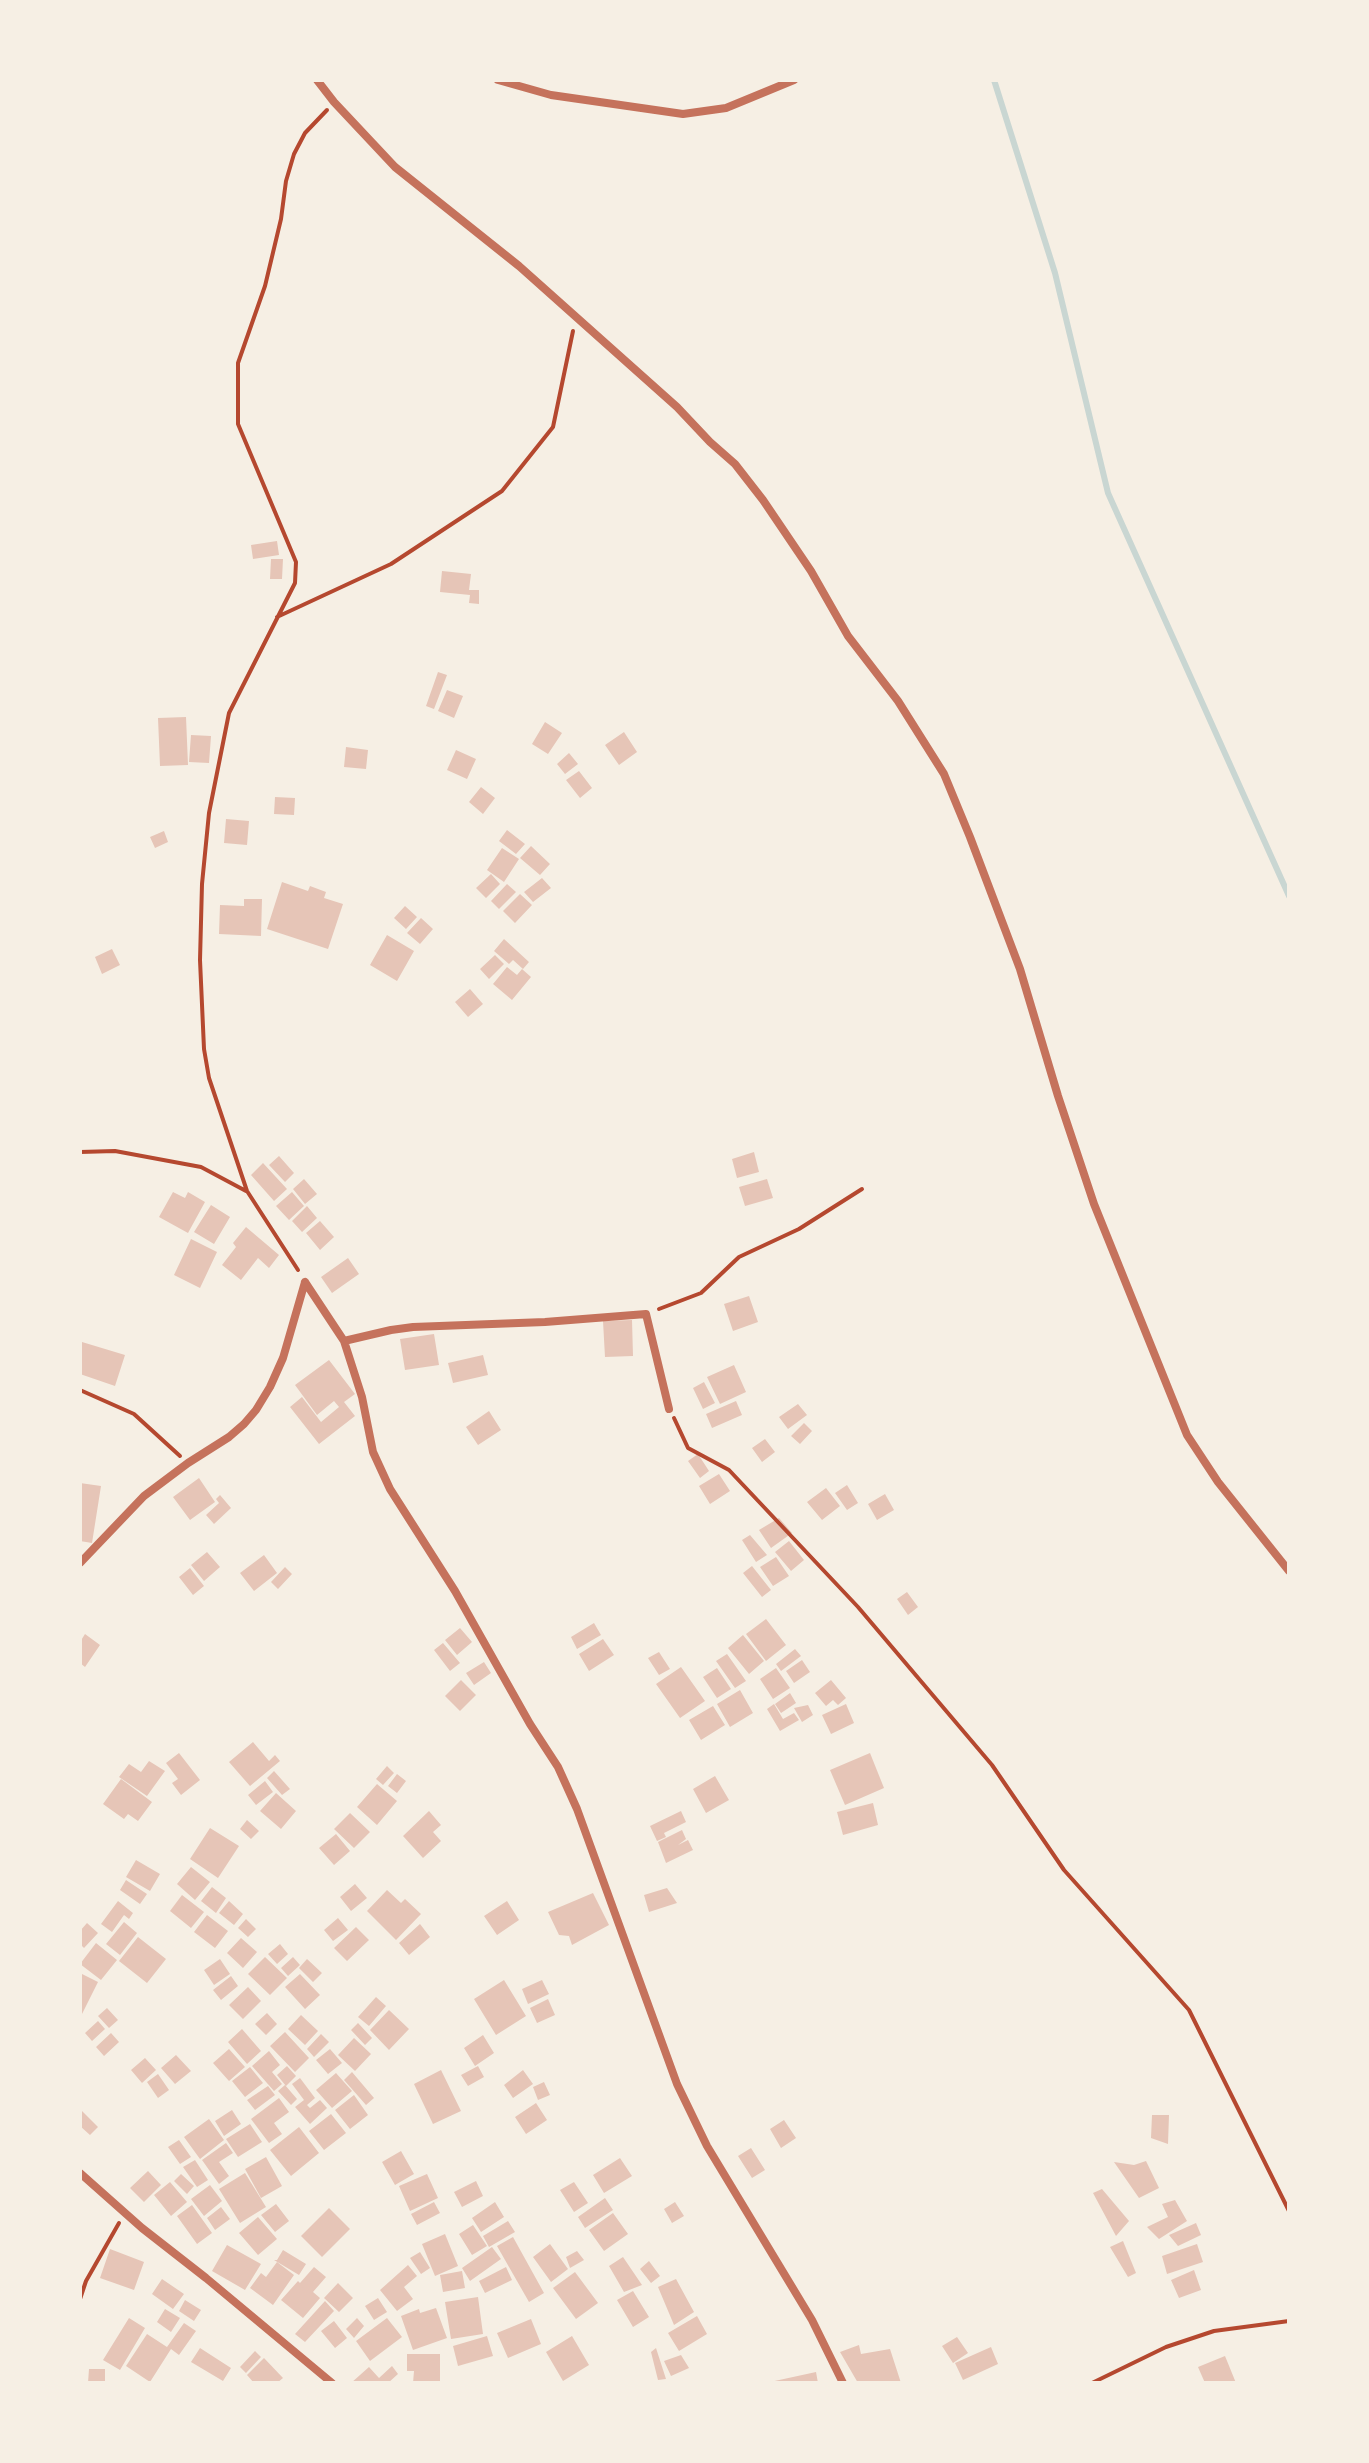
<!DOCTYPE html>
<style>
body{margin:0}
#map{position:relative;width:1369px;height:2463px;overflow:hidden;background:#f6efe4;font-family:"Titillium Web",sans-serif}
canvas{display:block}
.frame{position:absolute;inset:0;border:82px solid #f6efe4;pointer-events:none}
</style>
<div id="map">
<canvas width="1369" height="2463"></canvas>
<div class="frame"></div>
</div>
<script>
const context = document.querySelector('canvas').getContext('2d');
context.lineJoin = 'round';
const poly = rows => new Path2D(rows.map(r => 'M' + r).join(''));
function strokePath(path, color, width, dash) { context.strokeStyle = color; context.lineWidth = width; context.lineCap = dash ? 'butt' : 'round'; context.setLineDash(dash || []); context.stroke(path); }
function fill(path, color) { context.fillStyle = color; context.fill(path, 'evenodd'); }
strokePath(poly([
 [994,80,1055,273,1108,493,1289,896]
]), '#c9d6d2', 6);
fill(poly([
 [277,541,279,555,253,559,251,545],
 [271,559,283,559,282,579,270,579],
 [442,571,471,574,469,590,479,590,479,604,469,603,470,595,440,592],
 [438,672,447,675,434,709,426,706],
 [447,690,463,696,454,718,438,711],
 [186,717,188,765,160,766,158,718],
 [545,722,562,733,548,754,532,744],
 [624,732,637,752,619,765,605,745],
 [191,735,211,736,209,763,189,762],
 [346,747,368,750,366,769,344,767],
 [456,750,476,759,467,779,447,770],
 [569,753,578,764,565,774,557,764],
 [579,771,592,788,580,798,566,780],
 [481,787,495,798,483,814,469,802],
 [275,797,295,798,294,815,274,814],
 [226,819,249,821,247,845,224,843],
 [507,830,525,844,516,854,499,841],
 [164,831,168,842,155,848,150,837],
 [531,846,550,864,540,875,520,858],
 [502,848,519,859,504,882,487,870],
 [491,874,500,884,486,898,476,888],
 [542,878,551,888,533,902,524,892],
 [282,882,308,891,310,886,326,892,324,898,343,904,328,949,267,929],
 [507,884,516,892,499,909,491,901],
 [520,894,532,905,515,923,503,911],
 [244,899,262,899,261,936,219,934,220,905,244,906],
 [405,906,417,917,406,929,394,918],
 [421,918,433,929,420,944,407,933],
 [387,935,414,951,397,981,370,965],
 [504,939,529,962,523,969,513,960,509,964,494,951],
 [112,949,120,965,102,974,95,957],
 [495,955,504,964,489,979,480,969],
 [507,967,517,975,522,969,531,977,512,1000,493,984],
 [470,989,483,1004,468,1017,455,1002],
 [754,1152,759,1172,737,1178,732,1159],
 [279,1156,294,1173,285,1182,269,1165],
 [263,1163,287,1189,274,1201,251,1175],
 [304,1179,317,1194,305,1204,293,1189],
 [767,1179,773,1198,745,1206,739,1187],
 [173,1192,185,1198,188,1192,205,1202,188,1233,159,1217],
 [292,1192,304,1206,289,1220,276,1206],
 [211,1205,230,1217,214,1244,194,1232],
 [307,1206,317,1218,302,1232,292,1221],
 [320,1221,334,1237,320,1250,306,1233],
 [246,1227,279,1255,269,1268,258,1258,241,1280,222,1265,236,1247,233,1243],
 [191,1239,217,1252,200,1288,174,1275],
 [348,1258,359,1274,332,1293,321,1277],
 [749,1296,758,1322,733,1331,724,1304],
 [632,1320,633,1356,605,1357,603,1321],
 [434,1334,439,1365,405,1370,400,1339],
 [82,1342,125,1355,115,1386,80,1374],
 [483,1355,488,1375,453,1383,448,1363],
 [329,1360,355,1394,344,1402,355,1416,319,1444,290,1407,302,1397,321,1422,339,1407,334,1401,317,1415,295,1385],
 [734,1365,746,1392,720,1404,707,1377],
 [704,1382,715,1403,703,1409,693,1388],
 [736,1401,742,1415,712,1428,706,1414],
 [798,1404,807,1415,788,1429,779,1417],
 [489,1411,501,1430,478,1445,466,1427],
 [804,1423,812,1431,800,1444,791,1436],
 [765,1439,775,1452,762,1462,752,1448],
 [698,1454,709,1471,700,1478,688,1461],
 [719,1474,730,1491,710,1504,699,1486],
 [199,1478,215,1502,190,1520,173,1497],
 [80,1483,101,1486,92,1543,80,1541],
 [847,1485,858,1503,847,1510,835,1493],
 [826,1488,840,1506,822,1520,807,1502],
 [885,1494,894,1510,877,1520,868,1504],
 [220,1495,231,1508,214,1524,206,1515,219,1503,216,1499],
 [779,1518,792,1533,771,1548,759,1530],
 [750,1535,767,1555,756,1562,742,1540],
 [789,1541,804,1560,791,1571,775,1552],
 [207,1552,220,1567,204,1581,191,1565],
 [264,1555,277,1573,254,1591,240,1573],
 [776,1557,789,1576,773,1586,760,1567],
 [752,1566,771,1590,762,1597,743,1573],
 [285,1567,292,1574,278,1589,271,1582],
 [190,1568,204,1586,193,1595,179,1577],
 [907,1592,918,1607,908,1615,897,1599],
 [766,1619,786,1645,766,1661,746,1634],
 [594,1623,601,1635,577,1649,571,1637],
 [460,1628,472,1642,457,1655,445,1640],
 [85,1634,100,1645,85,1667,80,1663,80,1642],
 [743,1635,764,1661,749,1674,728,1648],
 [603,1639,614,1655,589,1671,579,1654],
 [443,1643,460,1663,450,1671,434,1650],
 [795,1649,801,1656,781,1671,776,1664],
 [659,1652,670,1669,659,1675,648,1658],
 [727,1654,746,1681,735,1688,716,1661],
 [802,1660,810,1672,794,1683,786,1671],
 [484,1662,491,1673,474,1685,466,1673],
 [681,1667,705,1701,680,1718,656,1684],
 [717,1668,731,1689,717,1698,703,1677],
 [776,1668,790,1688,773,1699,760,1679],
 [461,1680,476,1695,460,1711,445,1696],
 [831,1680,846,1698,838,1705,833,1700,826,1706,815,1693],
 [740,1690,753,1713,730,1727,717,1704],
 [790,1693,796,1703,781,1713,775,1704],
 [774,1704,783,1719,794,1713,799,1720,780,1731,767,1709],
 [846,1704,854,1723,831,1734,822,1715],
 [808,1705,813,1715,802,1722,794,1708],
 [713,1706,725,1725,701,1740,689,1720],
 [253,1742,269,1761,275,1755,280,1761,250,1786,229,1762],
 [179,1753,200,1780,181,1795,172,1783,178,1779,166,1763],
 [870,1753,884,1788,845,1805,830,1770],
 [149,1761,165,1771,147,1796,119,1777,129,1764,141,1772],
 [387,1766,394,1773,383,1785,376,1779],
 [274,1771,290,1789,282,1795,267,1778],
 [397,1774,406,1781,397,1793,388,1786],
 [715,1776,729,1800,706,1813,693,1789],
 [121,1779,152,1802,138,1821,128,1814,124,1819,103,1804],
 [265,1781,273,1792,256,1805,248,1795],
 [377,1784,397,1801,377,1825,357,1807],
 [276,1793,296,1811,281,1829,260,1811],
 [873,1803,878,1825,843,1835,837,1812],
 [429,1811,441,1825,433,1832,441,1841,423,1858,403,1836],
 [681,1811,686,1822,664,1833,666,1837,657,1841,650,1826],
 [350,1813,370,1832,354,1848,334,1829],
 [247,1820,259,1831,251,1839,240,1829],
 [210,1828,239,1846,218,1878,190,1859],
 [682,1830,686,1839,678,1845,688,1840,693,1850,666,1863,658,1842],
 [336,1834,350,1851,334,1865,319,1848],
 [136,1860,160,1874,150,1891,126,1877],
 [191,1867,210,1882,195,1900,177,1884],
 [126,1880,147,1894,140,1904,120,1890],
 [355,1884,367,1898,351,1911,340,1897],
 [212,1887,226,1898,216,1913,201,1901],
 [667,1888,677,1903,649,1912,644,1895],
 [387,1890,401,1903,405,1899,421,1914,396,1940,367,1911],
 [593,1893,609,1925,572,1945,569,1936,559,1935,548,1912],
 [182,1895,204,1912,191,1928,170,1911],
 [118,1901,133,1913,129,1919,124,1915,112,1932,101,1924],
 [229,1901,243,1914,234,1925,219,1913],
 [507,1901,519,1920,497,1935,484,1916],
 [207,1915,228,1931,215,1948,194,1932],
 [338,1918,348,1930,333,1941,324,1930],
 [246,1919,256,1929,248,1937,238,1928],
 [124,1922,137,1933,120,1955,106,1944],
 [87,1923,98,1933,84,1948,80,1944,80,1931],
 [420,1924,430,1937,409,1955,399,1943],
 [356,1927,369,1940,347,1961,334,1948],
 [138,1937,166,1959,147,1983,119,1961],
 [241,1938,257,1952,243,1968,227,1953],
 [96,1943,117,1960,101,1980,80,1964],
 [280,1944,288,1954,277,1964,268,1954],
 [265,1957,287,1978,270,1995,248,1974],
 [293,1957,300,1965,288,1976,281,1968],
 [220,1959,230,1974,214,1985,204,1970],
 [307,1959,322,1973,313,1982,299,1968],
 [80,1973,98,1982,80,2018],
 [300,1974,320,1995,305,2009,285,1987],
 [231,1976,238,1986,221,2000,213,1990],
 [504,1980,526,2016,496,2035,474,1999],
 [542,1980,549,1994,528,2004,522,1989],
 [248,1987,261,2001,243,2019,229,2005],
 [376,1997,386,2006,369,2026,358,2017],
 [548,1999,555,2015,537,2023,530,2008],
 [107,2008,118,2020,109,2028,98,2016],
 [389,2010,409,2029,389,2050,370,2030],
 [267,2013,277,2024,266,2035,255,2024],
 [301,2015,318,2031,305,2045,288,2029],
 [98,2021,105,2029,92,2041,85,2033],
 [358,2023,372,2038,365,2045,351,2030],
 [242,2029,261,2051,247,2064,228,2042],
 [285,2032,309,2058,295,2072,270,2046],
 [111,2033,119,2042,104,2056,96,2047],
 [321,2034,329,2042,314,2057,307,2049],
 [483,2035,494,2053,475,2066,464,2048],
 [354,2038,371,2054,355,2071,338,2055],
 [229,2049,245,2067,229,2081,213,2063],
 [330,2049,342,2063,328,2074,316,2060],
 [269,2051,280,2065,272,2072,282,2084,274,2091,252,2066],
 [176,2055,191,2071,175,2084,161,2068],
 [145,2058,156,2070,142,2083,131,2070],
 [287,2066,296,2076,286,2086,277,2075],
 [478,2066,484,2077,468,2086,461,2075],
 [250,2067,263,2083,245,2097,232,2081],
 [441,2070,461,2111,433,2124,414,2084],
 [523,2070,533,2084,513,2098,504,2085],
 [352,2072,374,2098,366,2105,344,2080],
 [336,2073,352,2091,332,2108,316,2090],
 [158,2074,169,2090,158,2098,147,2082],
 [300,2078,315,2098,307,2105,310,2108,320,2100,327,2108,310,2124,295,2107,304,2100,292,2084],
 [544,2082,550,2095,538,2100,533,2087],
 [285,2085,297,2099,291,2105,278,2091],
 [268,2086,275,2095,255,2110,247,2100],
 [354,2095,368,2115,350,2129,335,2110],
 [279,2098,289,2112,274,2123,282,2134,269,2143,251,2119],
 [536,2103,547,2120,526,2134,515,2117],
 [80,2109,98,2127,90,2135,80,2126],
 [232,2110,241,2124,224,2136,215,2121],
 [331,2114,346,2133,324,2150,309,2131],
 [1152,2115,1169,2115,1168,2144,1151,2138],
 [209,2119,224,2140,200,2159,184,2137],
 [784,2120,796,2138,781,2148,770,2129],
 [250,2124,262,2142,238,2157,226,2139],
 [299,2127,319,2153,291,2176,270,2150],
 [179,2140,191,2157,180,2164,168,2147],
 [226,2143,233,2153,219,2162,229,2176,219,2184,202,2160],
 [751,2148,765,2170,752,2178,738,2156],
 [401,2151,414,2174,395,2185,382,2162],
 [266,2157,282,2186,261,2198,245,2169],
 [620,2158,632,2176,604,2193,593,2175],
 [195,2160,208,2180,197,2187,183,2167],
 [1146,2161,1159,2188,1139,2198,1114,2162,1134,2165],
 [148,2171,161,2185,144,2202,130,2188],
 [245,2173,266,2207,240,2223,219,2189],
 [181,2174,194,2186,187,2194,174,2181],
 [427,2174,438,2198,410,2211,399,2186],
 [476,2181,483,2196,462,2207,454,2192],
 [170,2182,187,2202,171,2216,154,2195],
 [574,2182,588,2203,574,2212,560,2190],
 [210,2185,222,2201,204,2216,191,2199],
 [1102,2189,1129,2221,1116,2236,1093,2193],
 [605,2198,613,2210,585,2228,578,2217],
 [1175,2200,1187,2221,1159,2239,1147,2227,1168,2217,1162,2204],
 [434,2202,440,2213,417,2225,411,2214],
 [495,2202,504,2217,481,2232,472,2218],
 [675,2202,684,2216,672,2223,664,2209],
 [276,2204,289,2221,275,2232,261,2215],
 [192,2205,212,2233,197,2244,177,2216],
 [221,2207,230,2219,215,2230,207,2218],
 [329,2208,350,2229,322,2257,301,2236],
 [613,2213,628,2234,604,2251,589,2230],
 [258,2217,277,2239,258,2255,239,2233],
 [508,2221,515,2232,489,2247,483,2236],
 [1196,2223,1201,2235,1178,2246,1169,2235],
 [473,2225,487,2246,472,2255,459,2234],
 [445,2234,458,2266,435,2276,422,2244],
 [513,2237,544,2293,529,2302,497,2246],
 [1123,2241,1136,2273,1128,2277,1110,2247],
 [550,2244,568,2269,551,2282,533,2257],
 [1197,2244,1203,2262,1167,2274,1162,2256],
 [227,2245,261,2264,245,2290,212,2271],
 [492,2247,501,2259,470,2281,462,2268],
 [110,2249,144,2262,134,2290,100,2278],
 [283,2250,306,2264,299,2275,274,2260,277,2260],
 [577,2251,584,2260,570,2268,566,2257],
 [420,2252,430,2268,421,2274,410,2258],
 [623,2257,642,2285,624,2292,609,2266],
 [649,2261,660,2276,651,2283,640,2269],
 [277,2262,294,2275,273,2305,250,2288,261,2273,266,2277],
 [408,2265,417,2276,404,2287,413,2299,397,2311,380,2290],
 [314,2267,326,2277,313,2292,320,2298,303,2318,281,2300,298,2281,300,2283],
 [506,2267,512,2280,485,2293,479,2281],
 [1194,2270,1201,2290,1179,2298,1171,2280],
 [462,2271,465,2288,443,2292,440,2275],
 [575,2272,598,2303,576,2319,553,2288],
 [162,2279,184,2294,173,2309,152,2294],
 [676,2279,694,2312,674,2325,658,2287],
 [338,2283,353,2298,339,2312,324,2298],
 [633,2291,649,2317,633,2327,617,2300],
 [478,2297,483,2334,451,2339,445,2302],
 [378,2298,387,2312,374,2320,365,2306],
 [185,2300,201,2310,194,2321,179,2311],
 [325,2301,334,2311,305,2342,295,2334],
 [436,2308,447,2338,413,2350,401,2316,419,2309,420,2313],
 [165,2309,180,2318,171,2332,157,2322],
 [697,2316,707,2334,679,2351,668,2333],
 [129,2318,145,2328,120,2370,103,2360],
 [357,2318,364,2326,354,2338,346,2329],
 [387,2318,402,2337,370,2361,356,2341],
 [531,2319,541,2344,508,2358,497,2333],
 [334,2321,347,2338,335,2348,321,2331],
 [184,2323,196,2331,179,2355,171,2349,150,2382,126,2366,147,2334,167,2347],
 [487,2336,493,2356,458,2366,453,2346],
 [572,2336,589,2365,563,2381,546,2352],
 [957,2337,968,2353,953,2363,942,2346],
 [859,2345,861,2354,890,2349,901,2383,858,2383,840,2352],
 [991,2347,998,2364,963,2380,955,2363],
 [200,2348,231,2368,223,2381,191,2362],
 [656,2348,666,2379,658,2380,651,2352],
 [255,2351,261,2357,246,2373,240,2367],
 [407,2354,440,2354,440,2383,413,2383,414,2371,407,2371],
 [681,2355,689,2368,671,2376,664,2361],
 [1225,2356,1236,2383,1205,2383,1198,2367],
 [264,2358,283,2378,277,2383,254,2383,247,2375],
 [392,2366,398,2374,388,2383,351,2383,369,2367,379,2378],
 [89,2369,105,2369,105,2383,88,2383],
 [816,2372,818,2383,770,2383,770,2382]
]), '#e6c5b7');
strokePath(poly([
 [277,617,391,564,502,491,553,427,573,331],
 [80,1152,115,1151,201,1167,246,1191],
 [298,1270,247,1191,209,1078,204,1049,200,960,202,884,209,813,229,713,295,583,296,562,238,424,238,363,265,286,281,219,286,181,294,154,305,133,327,110],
 [659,1309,701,1293,739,1257,799,1229,862,1189],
 [80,1390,134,1414,180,1456],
 [674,1418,688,1448,729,1470,858,1607,992,1765,1064,1870,1189,2010,1289,2211],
 [80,2299,86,2281,119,2223],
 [1092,2383,1166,2347,1214,2331,1289,2321]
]), '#b5482f', 4);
strokePath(poly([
 [317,80,334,102,395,167,519,266,677,407,710,442,735,464,763,500,811,571,848,636,898,701,944,774,970,837,1020,969,1058,1096,1094,1204,1187,1435,1218,1482,1289,1571],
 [498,80,551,95,683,114,726,108,794,80],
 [305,1282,344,1341,362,1397,373,1452,390,1489,455,1591,530,1724,558,1767,577,1809,677,2084,707,2146,812,2320,843,2383],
 [344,1341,391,1330,413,1327,545,1322,646,1314,669,1409],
 [80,1563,144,1496,188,1463,229,1437,244,1424,256,1410,270,1387,283,1358,305,1282],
 [80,2173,142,2228,206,2278,332,2383]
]), '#c5725c', 8);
</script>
